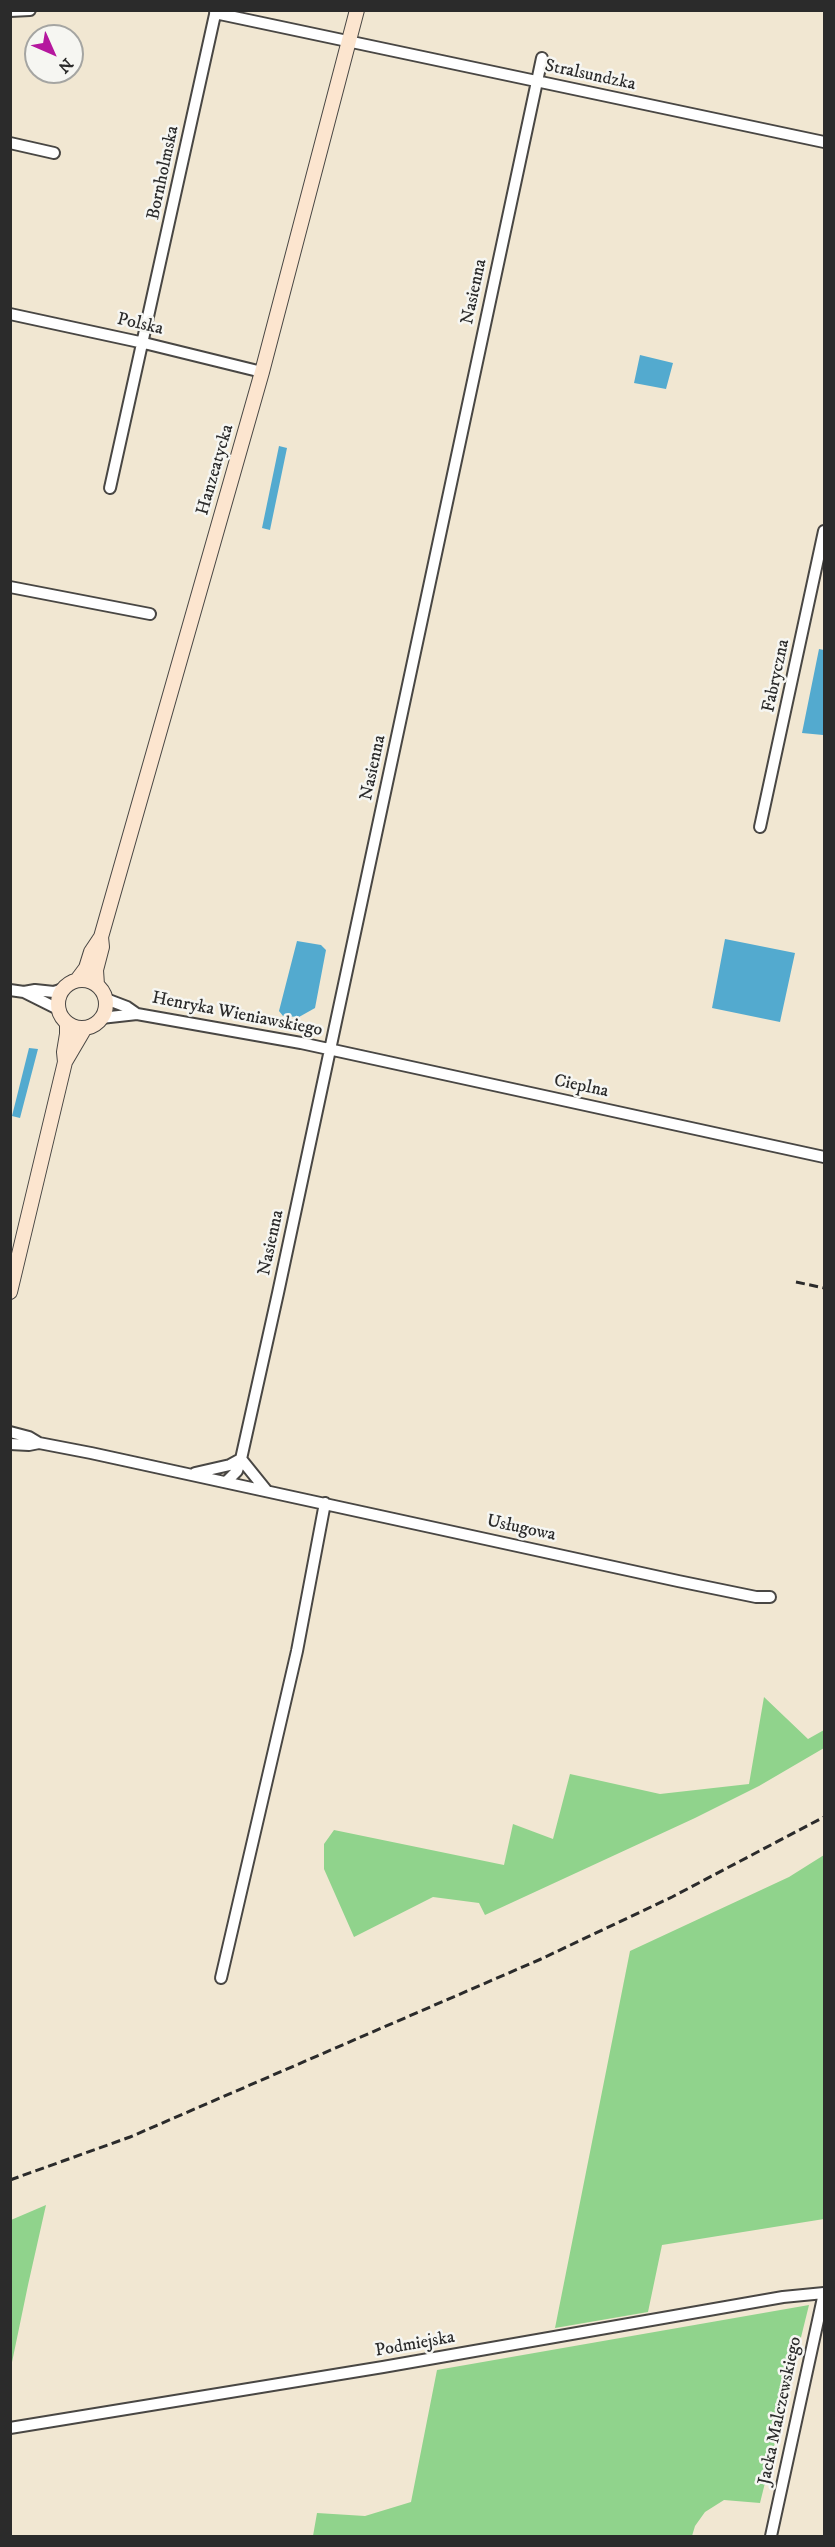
<!DOCTYPE html>
<meta charset="utf-8">
<style>
body{margin:0}
#map{position:relative;width:835px;height:2547px;overflow:hidden;background:#f1e7d2;font-family:"IM FELL DW Pica",serif}
canvas{display:block}
.frame{position:absolute;inset:0;border:12px solid #2b2b2b;pointer-events:none}
.north{position:absolute;left:24px;top:24px;width:60px;height:60px;box-sizing:border-box;background:#f6f6f2;border:2px solid #a5a5a2;border-radius:50%;rotate:135deg;font-size:16px;font-weight:700;line-height:24px;text-align:center;color:#2b2b2b}
.north::after{content:'';display:block;margin:auto;width:21px;height:27px;background:#b5179e;clip-path:polygon(50% 0,100% 100%,50% 72%,0 100%)}
</style>
<div id="map">
<canvas width="835" height="2547"></canvas>
<div class="frame"></div>
<div class="north">N</div>
</div>
<script>
const context = document.querySelector('canvas').getContext('2d');
context.lineJoin = 'round';
function fill(path, color) { context.fillStyle = color; context.fill(path, 'evenodd'); }
const poly = rows => new Path2D(rows.map(r => 'M' + r).join(''));
function strokePath(path, color, width, dash) { context.strokeStyle = color; context.lineWidth = width; context.lineCap = dash ? 'butt' : 'round'; context.setLineDash(dash || []); context.stroke(path); }
function label(font, color, halo, rows, align = 'center') {
  context.font = font + ' "IM FELL DW Pica",serif'; context.lineWidth = 5; context.setLineDash([]); context.textBaseline = 'middle'; context.strokeStyle = halo; context.fillStyle = color; for (const [text, x, y, turn = 0] of rows) {
    context.save(); context.translate(x, y); context.rotate((+turn || 0) * Math.PI / 180); context.textAlign = isNaN(turn) ? turn : align; if (halo) context.strokeText(text, 0, 0); context.fillText(text, 0, 0); context.restore();
  }
}
fill(poly([
 [764,1697,808,1739,824,1730,824,1748,759,1786,695,1818,485,1915,479,1903,433,1897,354,1937,324,1869,324,1844,334,1830,504,1865,513,1824,553,1839,570,1774,660,1794,749,1784],
 [824,1855,824,2219,662,2245,648,2312,555,2328,630,1951,789,1877],
 [46,2205,28,2285,11,2367,11,2220],
 [809,2305,760,2503,724,2500,705,2512,695,2526,692,2536,313,2536,317,2513,365,2516,411,2502,437,2370]
]), '#90d38c');
fill(poly([
 [640,355,673,363,666,389,634,383],
 [279,446,287,448,270,530,262,528],
 [819,649,824,650,823,735,802,733],
 [725,939,795,953,780,1022,712,1008],
 [297,941,321,945,326,950,315,1008,299,1017,283,1016,279,1011],
 [29,1048,38,1049,20,1118,12,1116]
]), '#53aacf');
const street = poly([
 [10,11,30,10],
 [215,13,824,142],
 [10,143,54,153],
 [10,314,144,343,262,372],
 [110,488,216,10],
 [10,587,150,614],
 [760,827,824,531],
 [10,990,24,992,58,1009],
 [24,992,35,990,54,992,63,989],
 [106,999,127,1007,137,1014,301,1043,824,1157],
 [101,1018,137,1014],
 [10,1432,29,1437,39,1443],
 [10,1444,29,1445,39,1443,91,1453,678,1581,756,1597,770,1597],
 [241,1459,266,1490],
 [195,1473,230,1465,241,1459],
 [226,1482,237,1471,241,1459,278,1293,542,58],
 [221,1978,297,1651,325,1503],
 [10,2428,383,2367,783,2297,824,2293],
 [771,2536,824,2293]
]);
const secondary = poly([
 '58 1004a24 24 0 1 1 48 0a24 24 0 1 1-48 0Z',
 [77,980,86,968,91,952,101,937],
 [97,985,96,970,102,947,101,937,262,372,357,10],
 [65,1062,85,1028],
 [10,1292,65,1062,64,1052,67,1034,67,1023]
]);
strokePath(street, '#494744', 14);
strokePath(secondary, '#494744', 16);
strokePath(street, '#fff', 10);
strokePath(secondary, '#fce5cf', 14);
strokePath(poly([
 [796,1282,824,1288],
 [10,2180,130,2137,541,1959,672,1897,824,1817]
]), '#2b2b2b', 3, [9, 4.5]);
label('18px', '#2b2b2b', '#f6f6f2', [
 ["Stralsundzka",590,76,12],
 ["Bornholmska",164,173,-78],
 ["Nasienna",475,292,-78],
 ["Polska",140,325,13],
 ["Hanzeatycka",216,470,-74],
 ["Fabryczna",777,676,-78],
 ["Nasienna",374,768,-78],
 ["Henryka Wieniawskiego",237,1015,11],
 ["Cieplna",581,1087,12],
 ["Nasienna",272,1243,-78],
 ["Usługowa",521,1529,12],
 ["Podmiejska",415,2345,-10],
 ["Jacka Malczewskiego",781,2411,-78]
]);
</script>
